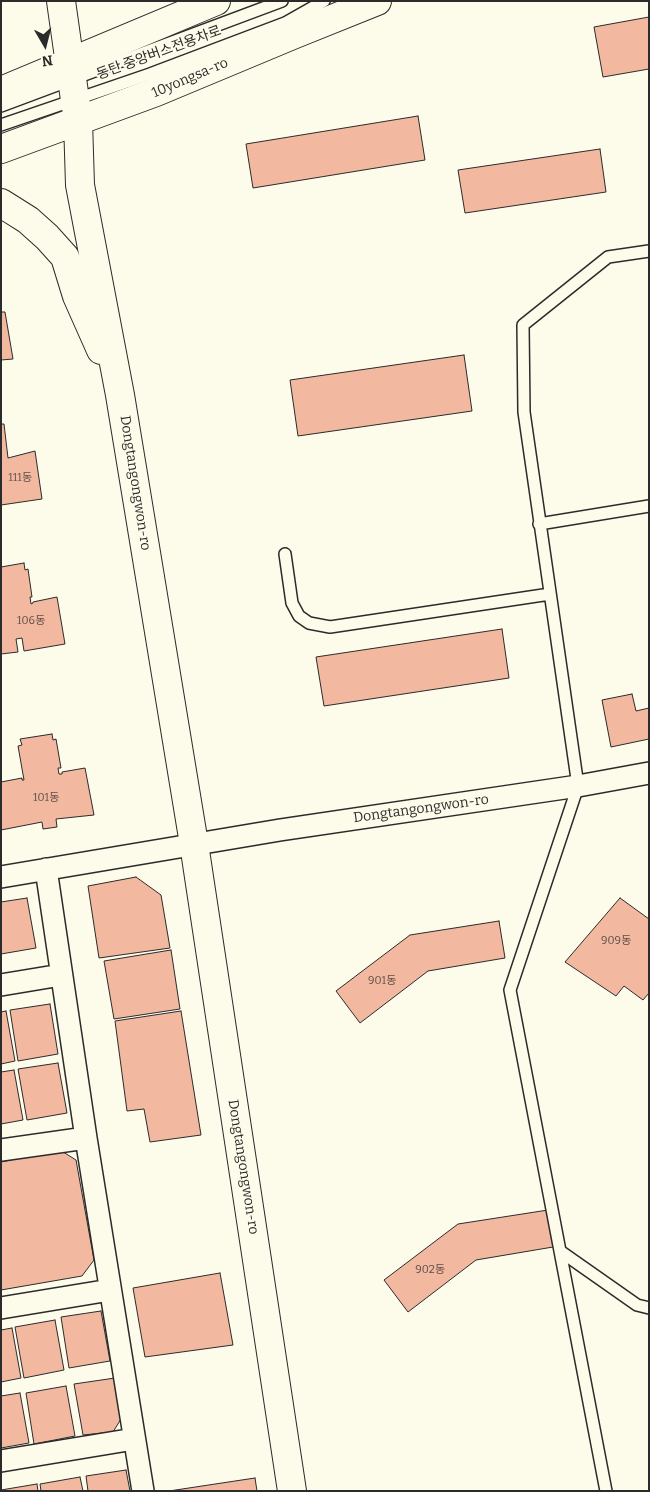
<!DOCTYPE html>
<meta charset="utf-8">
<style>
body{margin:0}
#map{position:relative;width:650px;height:1492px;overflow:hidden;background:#fdfbea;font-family:Bitter,serif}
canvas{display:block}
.frame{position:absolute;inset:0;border:2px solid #2b2b2b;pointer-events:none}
.north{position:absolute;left:20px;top:20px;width:50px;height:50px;-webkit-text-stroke:4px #fdfbea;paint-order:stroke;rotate:172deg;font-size:14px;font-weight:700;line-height:20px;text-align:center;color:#2b2b2b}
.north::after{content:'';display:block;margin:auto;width:18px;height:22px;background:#2b2b2b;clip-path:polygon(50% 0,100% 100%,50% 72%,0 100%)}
</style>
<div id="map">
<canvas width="650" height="1492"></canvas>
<div class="frame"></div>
<div class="north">N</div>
</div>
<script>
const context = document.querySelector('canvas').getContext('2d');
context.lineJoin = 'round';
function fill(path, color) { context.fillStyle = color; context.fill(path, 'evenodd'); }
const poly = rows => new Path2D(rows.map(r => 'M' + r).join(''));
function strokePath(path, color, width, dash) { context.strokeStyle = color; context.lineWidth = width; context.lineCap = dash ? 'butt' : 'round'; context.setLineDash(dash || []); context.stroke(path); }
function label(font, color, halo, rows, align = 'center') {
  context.font = font + ' Bitter,"Noto Sans KR",serif'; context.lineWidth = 4; context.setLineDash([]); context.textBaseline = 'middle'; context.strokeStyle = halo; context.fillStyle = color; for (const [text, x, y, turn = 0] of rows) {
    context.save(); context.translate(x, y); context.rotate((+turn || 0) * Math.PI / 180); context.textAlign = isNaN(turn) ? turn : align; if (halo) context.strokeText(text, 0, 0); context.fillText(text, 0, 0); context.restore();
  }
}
const building = poly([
 [649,17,649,69,603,77,594,27,649,17],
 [418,116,425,160,253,188,246,144,418,116],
 [600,149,606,192,465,213,458,170,600,149],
 [1,312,5,312,13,359,1,360,1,312],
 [464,355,472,411,298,436,290,380,464,355],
 [1,424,4,424,8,458,35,451,42,499,1,505,1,424],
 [24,563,25,570,28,569,32,597,30,597,31,604,33,603,33,602,57,597,65,644,24,651,22,638,16,639,18,652,1,654,1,567,24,563],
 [502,629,509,678,324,706,316,657,502,629],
 [632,694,636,711,649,708,649,739,611,747,602,700,632,694],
 [52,734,53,740,56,739,61,768,58,768,59,774,62,774,62,772,85,768,94,815,56,819,57,827,43,829,42,822,1,830,1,782,22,778,22,780,24,780,18,746,22,745,20,739,52,734],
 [136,877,161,895,170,948,99,958,88,886,136,877],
 [27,898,36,948,1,954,1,902,27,898],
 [620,898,649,919,649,993,643,1000,624,986,616,996,565,962,620,898],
 [499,921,505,958,428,971,360,1023,336,991,410,935,499,921],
 [171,950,180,1009,114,1019,104,961,171,950],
 [50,1004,58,1054,18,1061,10,1010,50,1004],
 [6,1011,15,1061,1,1064,1,1012,6,1011],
 [181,1011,201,1135,150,1142,144,1109,127,1111,115,1021,181,1011],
 [58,1063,67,1113,27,1120,18,1069,58,1063],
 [14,1070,23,1120,1,1124,1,1072,14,1070],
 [60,1150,76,1160,94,1260,82,1276,1,1290,1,1162,60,1150],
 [548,1210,553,1247,476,1260,408,1312,384,1280,458,1224,548,1210],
 [220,1273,233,1345,145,1357,133,1288,220,1273],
 [101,1311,110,1361,69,1368,61,1317,101,1311],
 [55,1320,64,1370,24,1378,15,1327,55,1320],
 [12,1328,21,1378,1,1382,1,1330,12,1328],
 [115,1378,121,1419,113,1432,83,1435,74,1384,115,1378],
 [66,1386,75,1436,34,1444,26,1393,66,1386],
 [20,1393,29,1443,1,1448,1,1396,20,1393],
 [126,1470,130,1491,88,1491,86,1476,126,1470],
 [80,1477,83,1491,41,1491,40,1484,80,1477],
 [255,1478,257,1491,169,1491,255,1478],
 [37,1484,38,1491,1,1491,1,1490,37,1484]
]);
fill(building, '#f2b8a0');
strokePath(building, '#2b2b2b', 1);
const lane = poly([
 [1,106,282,1],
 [1,125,150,74,285,23,324,1],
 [539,524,649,506],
 [285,554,292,603,299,616,309,623,330,627,550,594],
 [560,1251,637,1305,649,1308],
 [606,1491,510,990,578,786,524,412,523,325,608,257,649,251]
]);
const street = poly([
 [46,869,86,1138,143,1491],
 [1,877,280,830,578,786,649,773],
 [1,985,61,975],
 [1,1150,86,1138],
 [1,1308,110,1290],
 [1,1461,134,1439]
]);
const secondary = poly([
 [61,1,78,121,80,185,120,395,194,844,292,1491],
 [1,91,216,1],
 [1,149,156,92,295,34,377,1],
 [1,203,28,220,47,237,65,257,77,296,101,350]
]);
strokePath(lane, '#2b2b2b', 14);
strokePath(street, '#2b2b2b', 24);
strokePath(secondary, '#2b2b2b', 30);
strokePath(lane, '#fdfbea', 11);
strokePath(street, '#fdfbea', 21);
strokePath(secondary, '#fdfbea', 28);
label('11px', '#5d4e48', null, [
 ["111동",20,478],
 ["106동",31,621],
 ["101동",46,798],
 ["909동",616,941],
 ["901동",382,981],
 ["902동",430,1270]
]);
label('14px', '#2b2b2b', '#fdfbea', [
 ["동탄 중앙버스전용차로",159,53,-20],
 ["10yongsa-ro",190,78,-23],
 ["Dongtangongwon-ro",135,483,81],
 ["Dongtangongwon-ro",421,809,-8],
 ["Dongtangongwon-ro",243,1167,81]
]);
</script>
